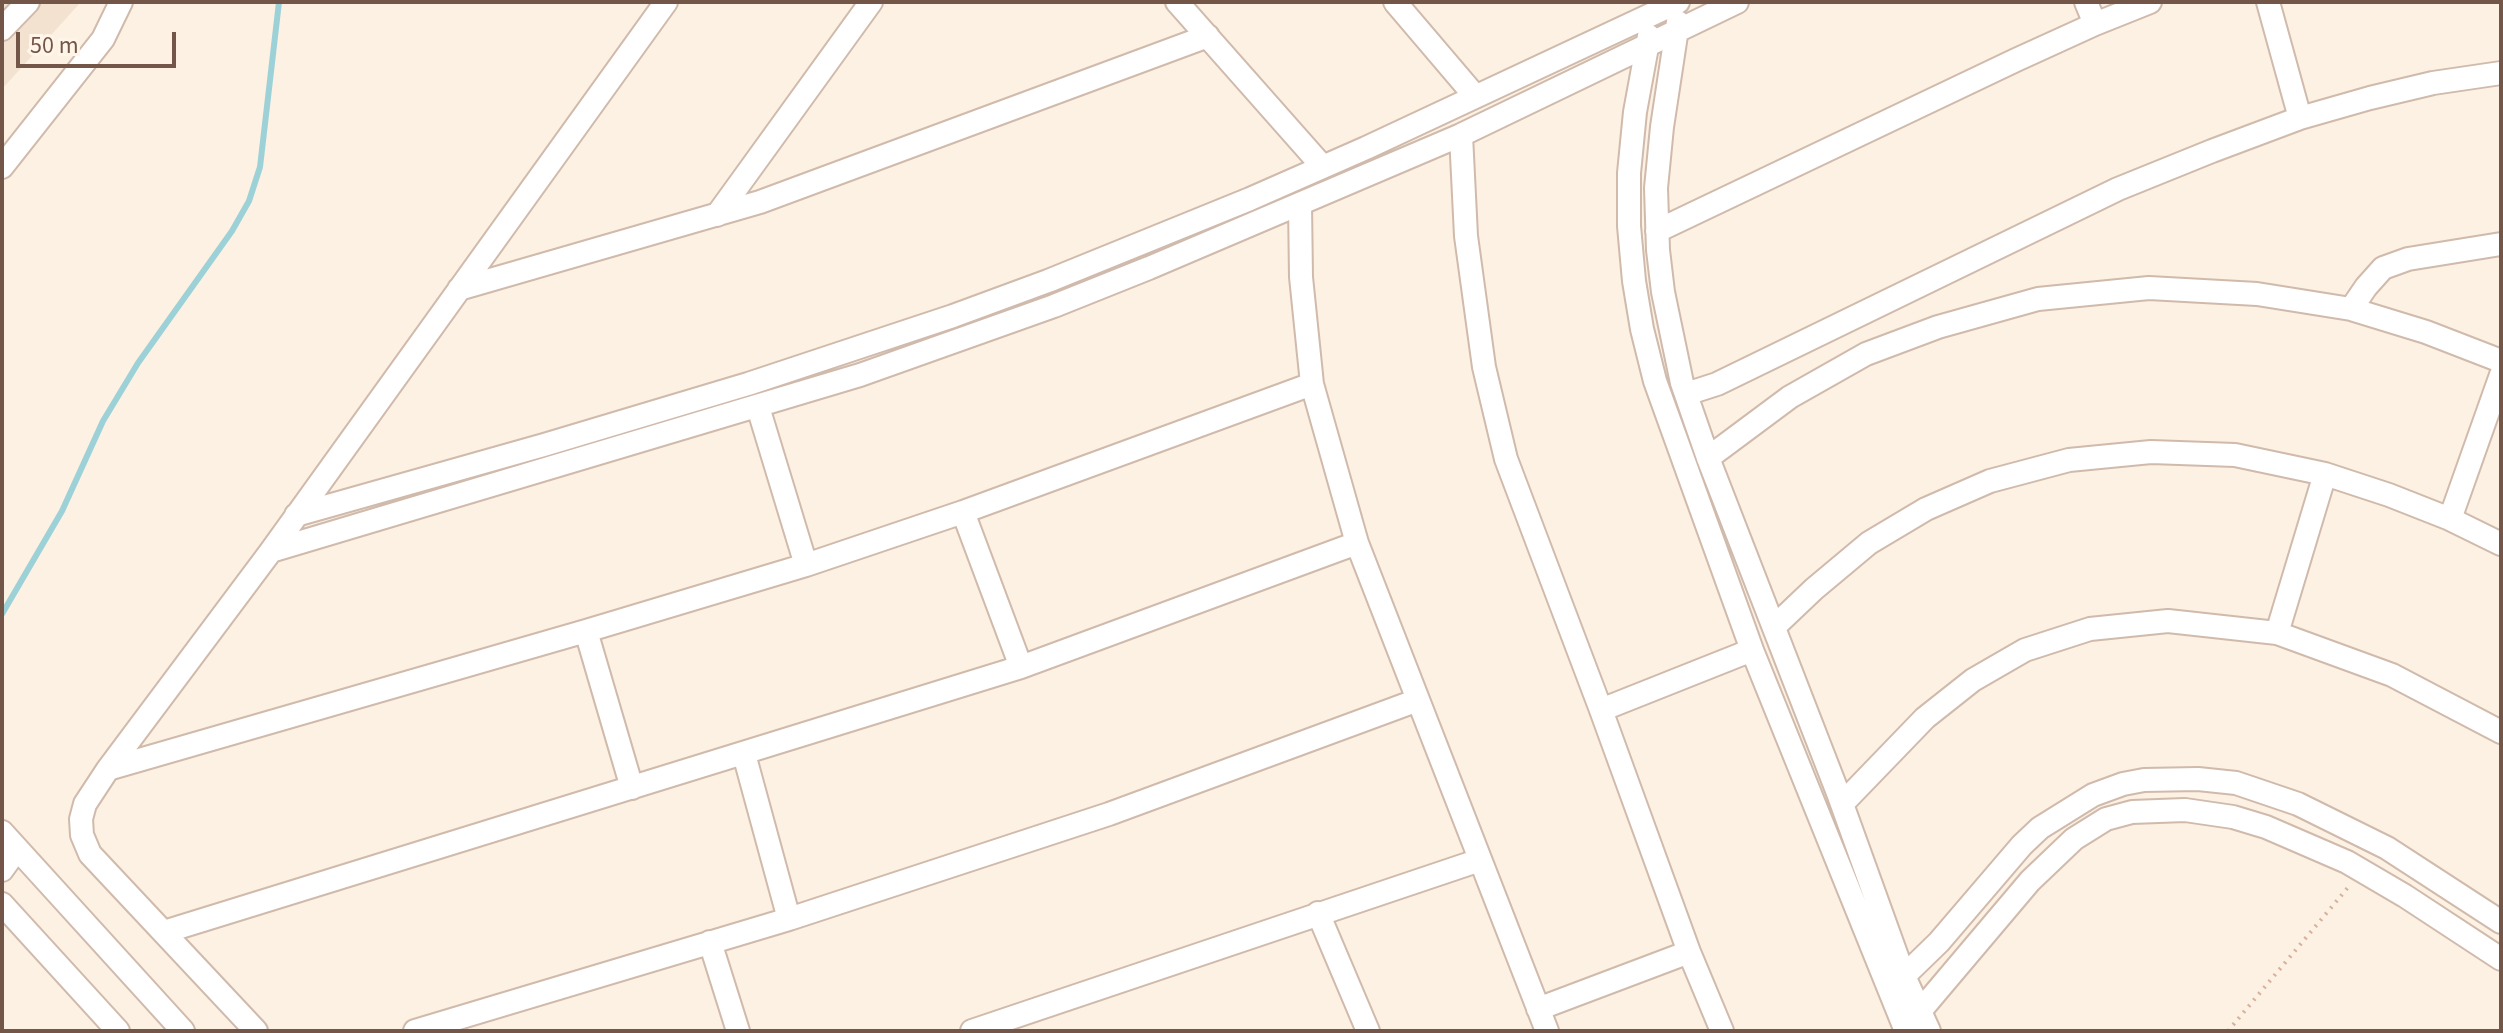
<!DOCTYPE html>
<style>
body{margin:0}
#map{position:relative;width:2503px;height:1033px;overflow:hidden;background:#fcf1e2;font-family:"Source Sans 3",sans-serif}
canvas{display:block}
.frame{position:absolute;inset:0;border:4px solid #745648;pointer-events:none}
.scale{position:absolute;left:16px;top:32px;width:160px;height:36px;box-sizing:border-box;border:4px solid #745648;border-top:0;padding-left:10px;font-size:24px;line-height:28px;white-space:nowrap;color:#745648;-webkit-text-stroke:6px #fff5e8;paint-order:stroke}
</style>
<div id="map">
<canvas width="2503" height="1033"></canvas>
<div class="frame"></div>
<div class="scale">50 m</div>
</div>
<script>
const context = document.querySelector('canvas').getContext('2d');
context.lineJoin = 'round';
function fill(path, color) { context.fillStyle = color; context.fill(path, 'evenodd'); }
const poly = rows => new Path2D(rows.map(r => 'M' + r).join(''));
function strokePath(path, color, width, dash) { context.strokeStyle = color; context.lineWidth = width; context.lineCap = dash ? 'butt' : 'round'; context.setLineDash(dash || []); context.stroke(path); }
fill(poly([
 [2,2,81,2,2,89]
]), '#f4e2d0');
strokePath(poly([
 [2,614,62,511,103,421,138,363,232,231,249,201,260,167,279,2]
]), '#9dd1d8', 6);
const minor = poly([
 [1177,2,1323,167],
 [1395,2,1475,96],
 [2086,2,2095,24],
 [2268,2,2300,118],
 [1678,22,1662,127,1656,188,1658,250,1663,292,1682,383,1708,458,1838,793,1904,976,1929,1031],
 [2,29,28,2],
 [1649,36,1635,112,1629,173,1629,226,1634,281,1642,329,1655,381,1752,650,1906,1031],
 [1461,135,1466,236,1484,367,1506,459,1601,710,1689,952,1722,1031],
 [2,167,103,39,121,2],
 [1300,204,1301,277,1312,384,1357,543,1547,1031],
 [717,215,871,2],
 [1657,231,2016,60,2095,24,2150,2],
 [459,289,760,202,1208,36],
 [2351,309,2366,287,2383,268,2408,259,2501,244],
 [1686,394,1717,384,2118,189,2212,151,2300,118,2370,98,2433,83,2501,73],
 [758,407,806,565],
 [1708,458,1790,397,1866,354,1938,327,2038,299,2149,288,2257,294,2351,309,2426,332,2501,361],
 [963,512,1021,667],
 [296,515,544,445,748,384,953,316,1048,281,1250,199,1366,148,1678,2],
 [2450,519,2501,375],
 [271,551,860,375,1054,306,1149,268,1461,135,1737,2],
 [1774,627,1814,589,1869,543,1926,509,1990,481,2069,460,2151,452,2235,455,2325,474,2389,495,2450,519,2501,544],
 [586,631,632,788],
 [2277,633,2325,474],
 [1601,710,1752,650],
 [744,754,789,919],
 [108,769,586,631,806,565,963,512,1312,384],
 [1842,804,1925,718,1973,680,2025,650,2090,629,2168,621,2277,633,2392,675,2501,732],
 [2,832,183,1031],
 [2,870,17,849],
 [2,904,118,1031],
 [1318,913,1368,1031],
 [164,932,1021,667,1357,543],
 [710,942,738,1031],
 [1897,986,1904,976,1939,942,2022,845,2040,828,2093,795,2123,784,2144,780,2198,779,2236,783,2298,804,2387,848,2501,922],
 [1538,1009,1689,952],
 [1910,1018,1921,1010,2030,881,2074,839,2106,819,2132,812,2185,810,2233,817,2266,827,2347,862,2405,896,2501,959],
 [256,1031,90,854,82,835,81,819,85,804,108,769,271,551,666,2],
 [415,1031,789,919,1109,814,1418,700],
 [972,1031,1480,860]
]);
strokePath(minor, '#d0baac', 26);
strokePath(poly([
 [2228,1031,2350,885]
]), '#d7b19d', 4, [2, 6]);
strokePath(minor, '#fff', 22);
</script>
